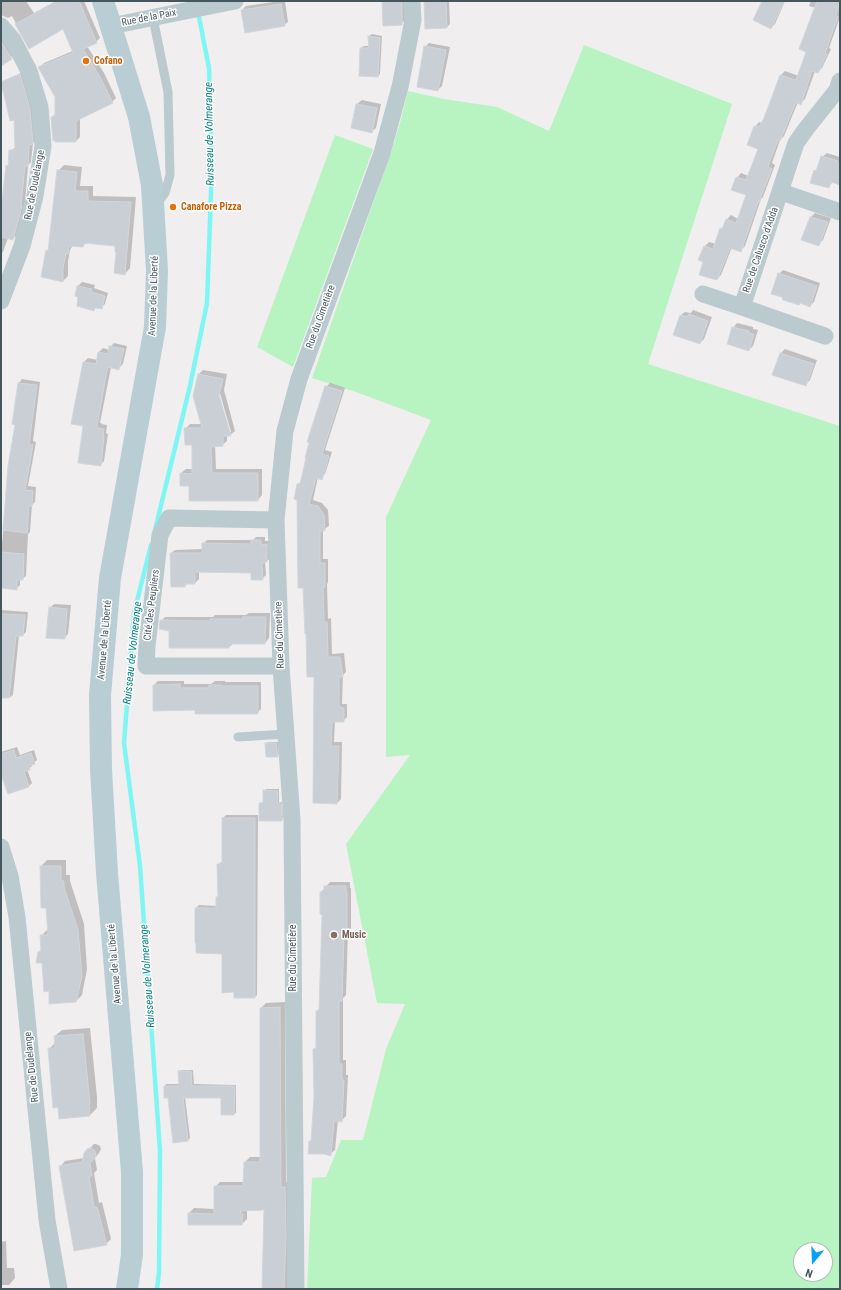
<!DOCTYPE html>
<meta charset="utf-8">
<style>
body{margin:0}
#map{position:relative;width:841px;height:1290px;overflow:hidden;background:#f1eeef;font-family:"Roboto Condensed",sans-serif}
canvas{display:block}
.frame{position:absolute;inset:0;border:2px solid #44575e;pointer-events:none}
.north{position:absolute;left:793px;top:1242px;width:40px;height:40px;box-sizing:border-box;background:#fff;border:1px solid #b4bcbf;border-radius:50%;rotate:199deg;font-size:11px;font-weight:700;line-height:16px;text-align:center;color:#44575e}
.north::after{content:'';display:block;margin:auto;width:14px;height:18px;background:#05a3f4;clip-path:polygon(50% 0,100% 100%,50% 72%,0 100%)}
</style>
<div id="map">
<canvas width="841" height="1290"></canvas>
<div class="frame"></div>
<div class="north">N</div>
</div>
<script>
const context = document.querySelector('canvas').getContext('2d');
context.lineJoin = 'round';
function fill(path, color) { context.fillStyle = color; context.fill(path, 'evenodd'); }
const poly = rows => new Path2D(rows.map(r => 'M' + r).join(''));
function strokePath(path, color, width, dash) { context.strokeStyle = color; context.lineWidth = width; context.lineCap = dash ? 'butt' : 'round'; context.setLineDash(dash || []); context.stroke(path); }
function label(font, color, halo, rows, align = 'center') {
  context.font = font + ' "Roboto Condensed",sans-serif'; context.lineWidth = 3; context.setLineDash([]); context.textBaseline = 'middle'; context.strokeStyle = halo; context.fillStyle = color; for (const [text, x, y, turn = 0] of rows) {
    context.save(); context.translate(x, y); context.rotate((+turn || 0) * Math.PI / 180); context.textAlign = isNaN(turn) ? turn : align; if (halo) context.strokeText(text, 0, 0); context.fillText(text, 0, 0); context.restore();
  }
}
fill(poly([
 [584,45,732,104,648,364,840,426,840,1289,307,1289,312,1178,326,1177,341,1140,363,1140,386,1049,405,1004,377,1003,346,844,410,755,386,757,386,517,431,420,356,392,312,378,393,146,400,123,408,91,444,99,497,107,549,131],
 [801,1250,825,1250,825,1274,801,1274],
 [335,135,373,149,293,367,257,347]
]), '#b7f4c1');
fill(poly([
 [1,1,26,1,34,13,56,1,84,1,100,38,96,42,87,46,104,73,116,98,112,102,80,118,80,137,76,141,52,117,56,113,56,96,40,67,44,63,73,51,63,27,29,48,12,16,8,18,1,15],
 [280,1,285,1,288,22,284,25,242,10,246,6],
 [383,1,405,1,405,20,401,24],
 [425,1,449,1,450,24,447,27],
 [763,1,785,1,775,24,771,28],
 [811,1,840,1,840,17,829,48,831,49,822,68,818,72,815,71,805,99,801,103,798,102,784,136,780,140,772,163,775,165,763,197,761,199,745,246,741,250,732,247,721,275,717,279,704,262,699,259,705,246,709,242,716,244,721,229,724,226,726,220,731,215,738,219,747,194,737,178,741,173,749,176,760,148,755,127,759,122,762,123,781,75,785,71,799,76,807,51,816,8,809,6],
 [1,32,15,54,1,64],
 [372,34,382,36,380,74,378,76,361,48,364,46,370,46,369,36],
 [429,43,450,47,442,86,438,90,425,47],
 [23,72,33,105,36,139,33,143,31,162,28,165,25,203,17,235,13,239,8,238,3,252,1,254,1,216,7,166,10,164,10,151,16,147,15,118,1,87,1,82],
 [362,100,381,104,376,128,371,132,352,127,357,104],
 [827,153,840,157,840,184,833,182,828,187,812,182,815,171,819,167,822,157],
 [64,165,82,167,80,186,93,186,93,196,136,197,130,268,125,274,116,245,87,242,83,246,73,245,70,250,68,261,68,276,63,281,47,251,49,248,58,171],
 [815,213,831,218,823,240,819,244,811,217],
 [783,270,820,283,814,302,810,306,779,274],
 [82,282,95,285,94,288,108,293,105,304,101,308,96,307,93,310,79,297,76,296,78,286],
 [693,310,712,317,704,339,700,343,681,315,685,312,691,313],
 [737,323,753,327,753,329,758,330,753,346,749,350,733,328],
 [114,343,127,346,123,364,119,368,111,367,100,423,102,423,101,424,107,425,106,433,108,434,104,461,100,465,84,425,84,362,88,358,98,360,99,352,103,348,110,350,110,347],
 [785,349,817,360,810,380,806,384,774,374,781,353],
 [203,370,227,374,224,390,235,431,230,435,227,435,227,441,222,445,215,445,216,469,262,469,262,495,258,500,190,485,181,473,186,469,193,469,193,444,185,429,190,424,202,424,194,396,199,374],
 [219,390,231,432,229,432,217,391],
 [22,379,40,382,33,441,36,442,28,486,36,487,35,502,32,505,30,532,28,534,26,576,22,579,20,579,20,585,16,589,1,587,1,556,9,466,16,424,14,424,19,383],
 [330,383,345,388,325,450,332,452,325,474,321,478,318,477,313,500,322,503,328,510,329,526,323,530,323,559,328,559,328,582,327,584,328,619,331,618,332,654,344,653,346,672,343,675,342,704,347,704,347,717,343,721,335,721,334,742,342,742,341,799,337,803,307,633,298,484,302,481,326,387],
 [256,537,265,537,265,541,270,541,271,558,265,562,266,575,262,579,252,572,199,571,199,579,195,583,188,583,185,586,171,553,175,550,203,549,203,544,207,540,253,540],
 [54,604,71,605,68,634,64,638,50,608],
 [1,610,28,612,26,632,23,635,19,635,13,695,9,698,1,698],
 [249,613,270,613,269,638,265,643,234,643,229,647,170,630,161,621,165,617,213,617,215,615,246,615],
 [158,681,184,681,184,684,211,684,215,681,225,681,225,682,261,682,261,709,257,713,196,709,154,685],
 [268,742,278,742,279,754,277,756,266,744],
 [17,747,20,755,34,750,37,760,32,764,32,766,29,769,27,769,32,783,29,786,1,771,1,752],
 [266,789,279,789,279,802,282,802,283,818,282,820,260,804,262,802,264,802,264,791],
 [226,815,258,815,257,995,255,997,235,991,223,953,196,908,199,905,217,906,217,897,219,895,218,865,221,862,223,862,223,818],
 [47,860,66,860,66,875,70,875,70,881,84,924,87,969,82,995,76,1001,49,990,39,952,42,949,41,936,47,930,49,930,41,866],
 [330,882,350,882,350,888,351,888,351,928,348,931,346,995,343,998,343,1060,346,1060,346,1075,348,1075,346,1116,342,1120,338,1120,335,1150,330,1154,310,1142,313,1139,315,1097,314,1049,317,1046,317,1011,320,1008,323,914,321,892],
 [285,1002,286,1182,290,1182,290,1289,263,1289,265,1209,247,1210,247,1219,242,1224,189,1213,194,1208,215,1209,215,1187,220,1182,244,1182,245,1162,250,1157,261,1157,261,1008,266,1003],
 [90,1028,97,1097,97,1108,90,1115,60,1118,49,1049,56,1042,55,1036,62,1030],
 [181,1070,193,1070,194,1084,236,1085,236,1113,234,1114,222,1097,185,1097,190,1138,188,1140,169,1097,165,1097,165,1086,166,1084,180,1084,179,1072],
 [94,1144,96,1144,100,1146,101,1149,99,1153,95,1158,97,1170,94,1173,99,1203,102,1202,111,1239,106,1244,60,1167,65,1161,84,1158,85,1153],
 [6,1241,7,1268,14,1268,15,1278,9,1285,1,1285,1,1242]
]), '#0003');
strokePath(poly([
 [155,530,190,386,207,303,212,165,209,68,198,12],
 [151,545,134,613,124,743,140,866,160,1151,159,1273,157,1289]
]), '#7ff6f4', 4.5);
const building = poly([
 [58,1,79,1,97,43,83,49,100,77,113,103,76,121,76,142,55,142,55,140,53,141,51,117,55,116,55,97,38,67,73,53,63,29,29,49,15,24,58,1],
 [382,1,402,1,402,25,383,26,382,1],
 [424,1,446,1,447,28,425,29,424,1],
 [762,1,784,1,771,29,753,20,762,1],
 [817,1,840,1,836,16,838,17,825,53,827,54,818,73,812,71,801,105,796,102,780,141,778,140,768,167,772,169,759,202,758,202,741,252,730,248,717,280,699,275,703,262,698,260,704,246,713,249,720,228,722,229,726,219,736,223,746,195,731,190,736,177,746,180,758,149,747,145,754,126,759,127,764,118,780,75,796,80,806,52,799,49,817,1],
 [281,4,285,26,245,33,241,10,281,4],
 [368,36,380,38,378,77,359,76,360,48,369,48,368,36],
 [1,41,12,59,1,66,1,41],
 [424,46,446,50,438,91,417,87,424,46],
 [20,74,30,109,33,144,29,145,28,166,25,166,21,206,22,206,13,240,1,237,1,211,6,165,8,166,9,150,15,150,14,120,10,121,1,82,20,74],
 [356,104,377,108,372,133,351,128,356,104],
 [821,156,838,161,837,163,840,164,840,185,831,182,829,188,810,183,814,170,816,171,821,156],
 [57,170,77,172,75,191,88,191,88,201,131,202,125,275,114,273,116,252,115,252,115,246,84,243,83,247,69,246,68,254,66,254,63,268,63,282,41,277,46,250,48,251,57,170],
 [810,217,828,222,819,246,801,240,810,217],
 [778,273,817,286,810,307,800,303,799,305,783,300,782,297,771,294,778,273],
 [77,286,92,289,91,292,105,296,102,309,95,308,94,311,77,306,78,297,75,296,77,286],
 [689,314,708,321,700,344,673,335,680,315,687,317,689,314],
 [732,327,749,331,749,333,754,334,749,351,727,344,732,327],
 [109,346,124,349,119,370,108,367,105,381,97,427,98,427,98,428,104,429,103,437,104,437,101,466,78,463,83,426,71,424,83,362,96,364,98,352,108,354,109,346],
 [780,353,814,364,806,386,772,375,780,353],
 [198,374,223,379,219,395,231,436,223,436,223,446,211,447,212,473,258,473,258,501,189,501,189,486,180,486,180,473,192,474,192,445,185,445,184,428,202,428,193,396,198,374],
 [18,383,37,385,29,445,33,445,25,490,33,491,32,506,29,506,27,533,3,530,8,466,15,425,12,424,18,383],
 [325,386,342,391,322,454,329,456,322,480,316,478,309,504,318,506,324,515,325,531,320,531,320,563,325,563,325,587,323,587,324,622,327,622,328,657,340,657,343,677,339,677,339,707,344,708,344,722,332,722,331,746,339,746,337,804,313,803,314,677,307,677,306,634,305,634,303,588,298,588,297,500,294,499,297,484,300,484,306,458,305,458,309,443,307,442,325,386],
 [251,540,261,540,261,545,267,544,267,562,262,563,263,580,251,580,251,573,195,572,195,584,185,584,185,587,171,587,170,553,202,553,202,543,251,544,251,540],
 [1,552,24,554,23,580,17,580,17,590,1,588,1,552],
 [49,607,67,609,65,639,46,638,49,607],
 [1,614,25,615,23,636,16,636,9,698,1,698,1,614],
 [243,617,266,617,265,644,229,644,229,648,169,648,169,631,159,629,160,620,210,621,210,619,243,619,243,617],
 [180,684,180,688,209,688,209,685,222,685,222,686,258,686,258,714,195,714,195,710,153,711,153,685,180,684],
 [265,743,276,743,278,757,266,757,265,743],
 [14,750,16,758,31,753,35,764,29,766,30,770,24,771,29,787,8,794,1,774,1,754,14,750],
 [263,790,278,791,277,803,281,803,282,821,259,821,259,803,263,803,263,790],
 [222,818,255,818,255,998,234,998,234,992,222,993,222,954,196,953,196,943,195,943,195,908,216,908,216,897,218,897,217,864,222,864,222,818],
 [40,866,61,866,61,881,64,881,64,887,78,930,82,976,76,1002,49,1004,49,991,44,992,42,963,36,963,38,952,41,951,40,935,48,935,46,908,41,908,40,866],
 [324,886,346,886,346,892,347,892,347,934,344,934,342,1001,339,1001,339,1064,342,1064,342,1080,344,1080,342,1122,334,1121,331,1156,324,1154,308,1154,309,1141,311,1141,314,1097,313,1049,316,1049,316,1011,319,1011,322,915,320,914,320,892,324,892,324,886],
 [280,1007,281,1187,285,1187,286,1238,284,1289,262,1289,264,1210,241,1211,241,1214,243,1214,242,1225,188,1225,188,1213,214,1214,214,1186,243,1186,244,1162,260,1162,260,1008,280,1007],
 [83,1034,90,1104,89,1105,90,1116,59,1119,58,1107,53,1108,48,1048,55,1048,54,1036,83,1034],
 [178,1071,191,1071,192,1086,235,1086,234,1115,221,1115,221,1098,183,1098,188,1141,173,1143,168,1098,164,1098,164,1086,179,1086,178,1071],
 [91,1148,95,1151,96,1155,94,1159,90,1163,92,1176,89,1176,94,1207,97,1207,107,1245,74,1251,59,1166,82,1162,84,1153,87,1149,91,1148]
]);
fill(building, '#c9cfd4');
strokePath(building, '#d1d6db', 1);
strokePath(poly([
 [153,18,168,92,170,175,165,193,156,205],
 [238,737,286,734]
]), '#bacacf', 9);
strokePath(poly([
 [1,26,13,40,29,71,40,107,43,146,35,196,22,246,1,301],
 [111,26,235,1],
 [781,192,840,212],
 [703,294,742,307],
 [825,336,742,307,796,143,806,129,837,90,840,81],
 [276,520,169,518,160,535,147,646,146,666,281,666],
 [1,847,10,876,17,917,47,1220,59,1289],
 [296,1289,292,820,281,666,276,520,285,431,299,379,382,153,400,87,413,20,412,1]
]), '#bacacf', 17);
strokePath(poly([
 [103,1,139,117,152,185,157,271,155,327,110,578,100,695,101,769,107,873,132,1172,132,1255,127,1289]
]), '#b9cdd5', 22);
for (const [x, y, r, color] of [
 [86,61,4,"#e8710a"],
 [173,207,4,"#e8710a"],
 [334,935,4,"#8d6e63"]
]) { const dot = new Path2D(); dot.arc(x, y, r, 0, 2 * Math.PI); context.fillStyle = color; context.fill(dot); strokePath(dot, '#fff', 1.5); }
label('10px', '#44575e', '#fff', [
 ["Rue de la Paix",149,18,-11],
 ["Rue de Dudelange",35,185,-79],
 ["Rue de Calusco d'Adda",761,250,-71],
 ["Avenue de la Liberté",154,296,-88],
 ["Rue du Cimetière",321,317,-70],
 ["Cité des Peupliers",152,605,-83],
 ["Rue du Cimetière",280,635,-92],
 ["Avenue de la Liberté",105,640,-85],
 ["Rue du Cimetière",293,958,-90],
 ["Avenue de la Liberté",115,964,-95],
 ["Rue de Dudelange",32,1067,-96]
]);
label('bold 10px', '#c56008', '#fff', [
 ["Cofano",94,61],
 ["Canafore Pizza",181,207]
], 'left');
label('bold 10px', '#785e54', '#fff', [
 ["Music",342,935]
], 'left');
label('italic 11px', '#058482', '#fff', [
 ["Ruisseau de Volmerange",210,134,-91],
 ["Ruisseau de Volmerange",133,653,-84],
 ["Ruisseau de Volmerange",148,976,-94]
]);
</script>
